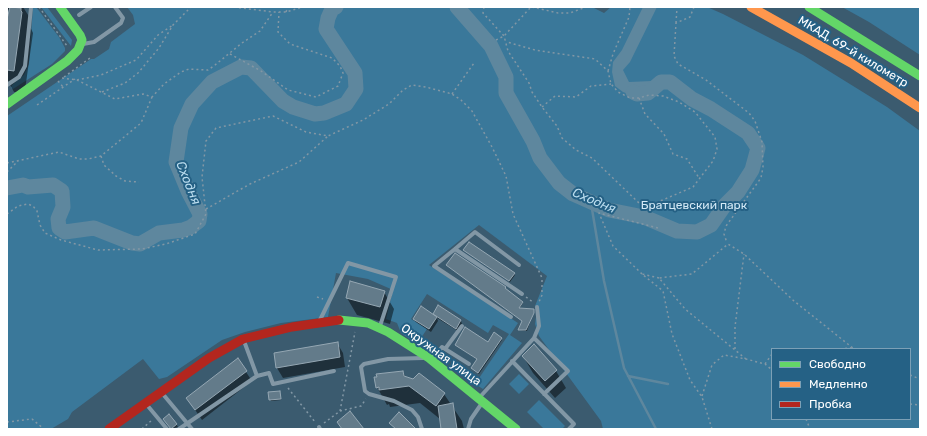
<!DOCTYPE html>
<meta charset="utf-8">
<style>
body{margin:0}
#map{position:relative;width:927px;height:436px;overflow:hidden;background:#3b5b6f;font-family:Rubik,sans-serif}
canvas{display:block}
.frame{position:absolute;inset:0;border:8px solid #fff;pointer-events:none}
.legend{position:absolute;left:771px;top:348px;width:140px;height:72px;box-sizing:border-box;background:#256185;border:1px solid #7ca0b6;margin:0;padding:5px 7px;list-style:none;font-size:12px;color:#fff}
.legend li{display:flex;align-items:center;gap:8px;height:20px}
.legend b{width:20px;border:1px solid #7ca0b6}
</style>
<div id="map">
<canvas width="927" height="436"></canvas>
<div class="frame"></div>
<ul class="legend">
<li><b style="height:5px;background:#63d668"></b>Свободно</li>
<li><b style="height:5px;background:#ff974d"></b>Медленно</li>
<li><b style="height:5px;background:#b3261e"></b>Пробка</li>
</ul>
</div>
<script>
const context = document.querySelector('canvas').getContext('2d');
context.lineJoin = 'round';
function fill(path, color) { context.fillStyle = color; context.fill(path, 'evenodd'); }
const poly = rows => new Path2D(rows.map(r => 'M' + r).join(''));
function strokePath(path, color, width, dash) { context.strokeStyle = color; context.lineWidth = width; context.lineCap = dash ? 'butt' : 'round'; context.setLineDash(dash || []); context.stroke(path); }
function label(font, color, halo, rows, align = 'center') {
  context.font = font + ' Rubik,sans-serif'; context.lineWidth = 4; context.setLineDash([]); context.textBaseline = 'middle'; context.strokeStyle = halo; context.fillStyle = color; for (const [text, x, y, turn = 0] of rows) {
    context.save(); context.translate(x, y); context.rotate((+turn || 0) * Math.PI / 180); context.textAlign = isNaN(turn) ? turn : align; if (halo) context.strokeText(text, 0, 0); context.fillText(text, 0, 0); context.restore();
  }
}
fill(poly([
 [33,7,36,7,59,37,65,48,65,51,52,64,13,89,11,88,12,85,24,75,29,64],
 [41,7,47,7,72,40,71,46],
 [127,7,592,7,604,13,611,7,707,7,723,14,803,55,887,107,920,131,920,429,603,429,601,421,539,336,535,324,537,310,535,306,547,276,479,225,429,265,518,323,510,335,522,343,483,389,475,384,509,334,493,325,488,333,427,294,411,319,427,329,417,344,401,333,397,323,386,319,393,290,368,279,336,273,328,317,281,323,245,332,222,340,167,377,159,379,143,359,72,412,68,419,51,429,7,429,7,116,91,59,94,59,109,49,111,42,135,24,133,15],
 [772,349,910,349,910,419,772,419],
 [842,7,920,7,920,55,869,22],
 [519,374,529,384,519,394,509,384],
 [539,400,565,426,562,429,544,429,527,412]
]), '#3a789a');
fill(poly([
 [643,7,657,7,630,62,623,70,629,82,652,81,652,94,634,96,623,92,615,86,612,72,613,62,622,50]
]), '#5e879e');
fill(poly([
 [7,7,23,7,30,18,28,22,33,33,25,90,23,93,14,92,7,79,7,26,9,11],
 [464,250,514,274,515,275,510,282],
 [447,265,505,290,523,303,519,309,534,311,527,331,519,330,523,321],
 [384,292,394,309,390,324,357,315,347,298],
 [434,314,461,321,462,324,458,331,437,318,438,321,431,332,416,322,414,319,436,317],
 [495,334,502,340,479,374,472,368,478,360,457,346,488,343],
 [337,343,343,353,345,367,283,378,277,368,275,354],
 [534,346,556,371,566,388,555,398,533,373,523,356],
 [238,360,252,381,202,420,187,398],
 [403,372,406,378,444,394,462,421,464,429,442,429,440,419,420,403,390,407,389,404,387,405,377,387],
 [269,393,280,393,281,400,271,401],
 [166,422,176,424,178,427,171,429]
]), '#0007');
strokePath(poly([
 [591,203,604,281,624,368,656,429],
 [628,376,668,384]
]), '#5e879e', 2.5);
strokePath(poly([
 [457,7,491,46,506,77,506,93,533,141,540,158,559,183,573,194,609,210,644,217,677,231,697,232,711,225,725,205,738,192,752,170,758,148,748,133,711,109,692,99,670,82,661,82,648,93,637,94,633,92],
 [7,188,23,185,28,187,53,185,62,191,63,207,58,219,59,228,65,232,94,228,132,243,140,244,159,233,183,230,191,227,199,221,200,214,188,191,176,162,181,128,192,104,212,82,241,67,251,68,283,101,293,107,315,114,324,113,346,104,356,89,355,73,326,29,328,18,332,9,336,7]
]), '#5e879e', 15);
const building = poly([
 [10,7,21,8,21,11,22,12,14,71,7,70,7,19,10,7],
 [469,242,515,273,509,281,463,250,469,242],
 [455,253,506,287,505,288,523,302,519,308,534,309,534,313,526,330,518,330,522,321,446,265,455,253],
 [350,281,385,291,380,307,346,298,350,281],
 [438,305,461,320,456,329,433,314,438,305],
 [421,306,437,317,429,329,413,319,421,306],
 [465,327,488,342,494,332,502,338,478,373,471,368,477,359,455,345,465,327],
 [338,342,340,357,276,368,274,353,338,342],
 [534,344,557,370,545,381,522,356,534,344],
 [238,358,247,371,195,410,186,398,238,358],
 [403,371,404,376,413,379,419,373,445,393,436,406,409,386,379,390,379,387,376,388,374,377,377,377,376,374,403,371],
 [280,391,281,399,269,400,268,392,280,391],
 [453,403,457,429,441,429,438,406,453,403],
 [350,411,364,429,342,429,337,422,350,411],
 [399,412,416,429,396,429,389,423,399,412],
 [169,414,177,424,171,429,163,419,169,414]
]);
fill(building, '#637b8a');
strokePath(building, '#95a7b3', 1);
strokePath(poly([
 [39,7,67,46],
 [234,7,273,12,286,12,303,7],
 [483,7,496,7],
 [484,7,483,13,504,36,508,51,529,83,532,92,542,107,557,126,562,138,576,150,592,158,639,203,651,205,693,187,713,161,717,149,715,137,695,112,679,102,663,96,649,95,639,98,630,98,618,92,611,84,608,71,595,59,535,50,507,42],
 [532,7,558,13,570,13,586,7],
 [694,7,690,17,676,23,674,56,678,64,706,80,749,113,755,121,762,142,763,167,761,178,726,226,724,234,727,243],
 [286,12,288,7],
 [676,23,677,7],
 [496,40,504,36,531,7],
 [230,54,261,71,288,90,316,97,338,86,343,73,340,66,332,58,290,44,278,32,279,12],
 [608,71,613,54,629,17,630,7],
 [64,77,90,58],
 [62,78,77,80,115,99,143,94,152,97,164,84,181,72,189,69,208,70,215,65,242,43,260,31,273,12],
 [77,80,101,75,136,60,158,35,173,25],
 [58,81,63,87],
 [102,92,125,83,138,73,159,48,173,25,191,7],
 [452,94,474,63],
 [639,98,645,114,664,134,673,154,687,159,699,178],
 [37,105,75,79],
 [542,107,555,96,576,97,591,86,611,84],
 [101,156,104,165,116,176,125,181,139,182],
 [7,163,59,152,79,159,88,159,101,156,141,123,152,97],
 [7,172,18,161],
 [206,209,250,184,299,162,328,136],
 [7,214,18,206,28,204,33,206,37,211,40,225,45,233,61,240,98,250,142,249,166,244,195,234,206,214,202,177,206,141,216,128,273,116,306,132,328,136,363,120,389,104,403,90,412,85,426,87,452,94,461,100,472,111,492,147,506,176,513,214,542,278,542,295,539,302],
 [642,274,613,246,599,213,658,228],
 [659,278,642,274,663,291,672,334,690,380,702,397,712,429],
 [317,297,323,299],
 [526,297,534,303],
 [735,349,735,327,744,254],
 [840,349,851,348],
 [746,359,685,309,659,278,692,274,728,244,744,254,794,301,854,349],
 [765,364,772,354],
 [910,375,920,379],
 [288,388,315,422],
 [702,396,712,365,724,355,746,359,765,364,772,370],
 [910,404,920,405],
 [340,411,361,406,366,399],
 [806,419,810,429],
 [7,422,32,419,44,429],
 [324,423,340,411,355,332],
 [142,429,152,420]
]), '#8297a5', 1.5, [2, 3]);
strokePath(poly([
 [79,15,91,7],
 [83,44,94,42,121,23,123,18,115,7],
 [7,85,19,77,25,66,31,8],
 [455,249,475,232,519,265],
 [511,317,434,266,455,249,522,294],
 [319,322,348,263,396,277,380,326],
 [534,338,539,326,537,307],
 [244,341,257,376],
 [445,349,462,326],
 [432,357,435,357,442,347,469,364],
 [512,361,574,424,569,429],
 [162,393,192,429],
 [479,398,534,338,568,371,544,394],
 [147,405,167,429],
 [319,427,320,429],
 [179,429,257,376,269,373,273,384,334,371],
 [422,429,418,417,412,410,394,401,369,394,365,391,361,367,364,364,388,359,423,358],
 [468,429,471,419,482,403]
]), '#8297a5', 4);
strokePath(poly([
 [809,7,920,76],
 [7,104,67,61,78,50,82,40,80,35,60,7],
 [339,320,368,323,388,332,429,358,516,429]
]), '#63d668', 9);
strokePath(poly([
 [751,7,851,63,920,108]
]), '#ff974d', 9);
strokePath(poly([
 [109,429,209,358,243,339,292,327,339,320]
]), '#b3261e', 9);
label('12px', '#fff', '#256185', [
 ["МКАД, 69-й километр",853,52,31],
 ["Окружная улица",441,355,36]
]);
label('12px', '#d3e9f6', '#256185', [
 ["Братцевский парк",694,206]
]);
label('italic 13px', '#bbddef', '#256185', [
 ["Сходня",188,183,68],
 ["Сходня",594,201,23]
]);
</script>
